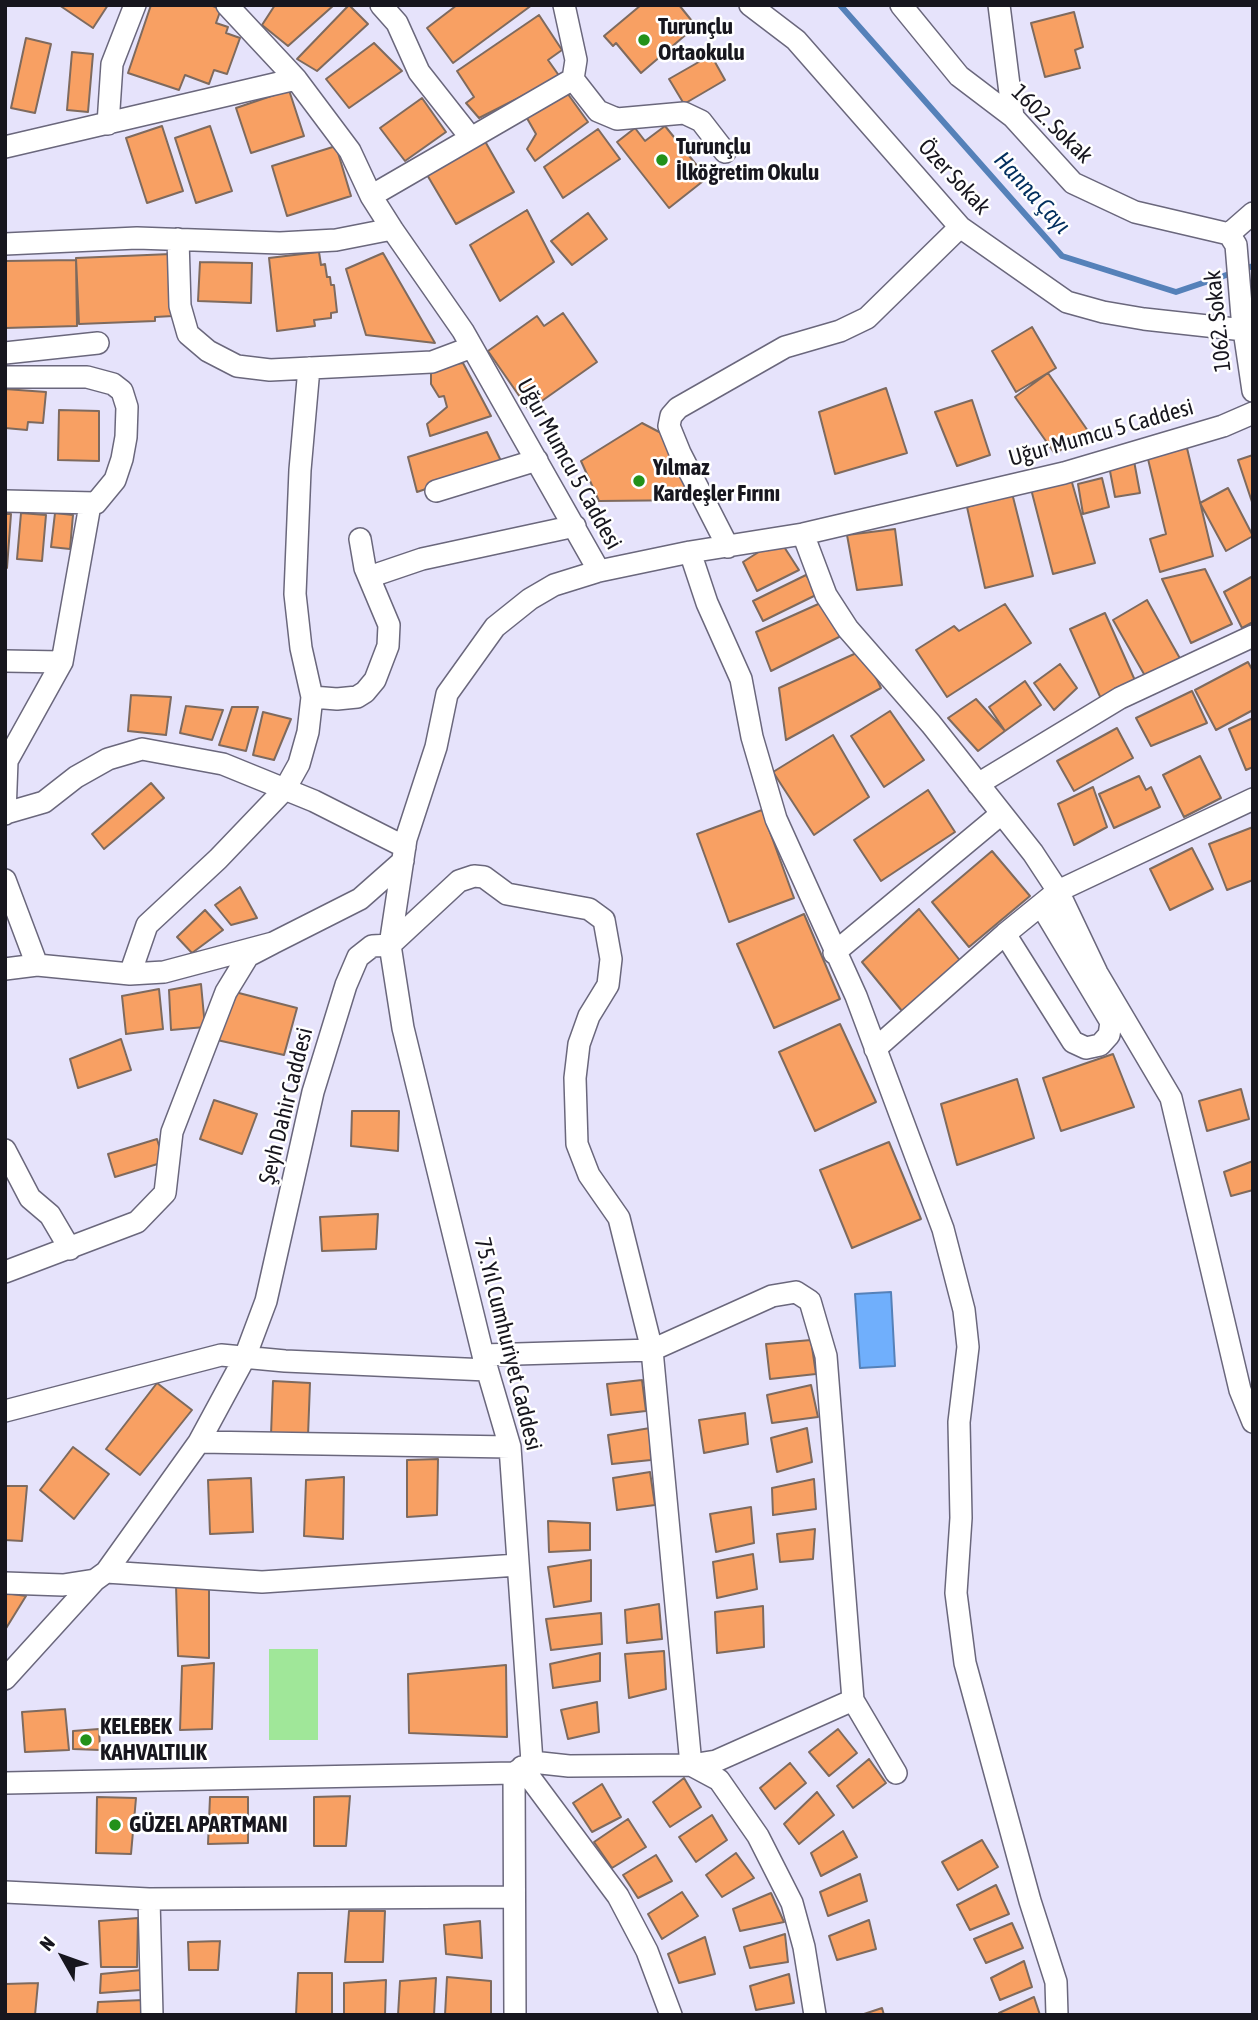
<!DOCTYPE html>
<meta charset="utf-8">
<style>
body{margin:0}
#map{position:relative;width:1258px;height:2020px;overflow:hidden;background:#e6e3fb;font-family:"Asap Condensed",sans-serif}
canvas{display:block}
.frame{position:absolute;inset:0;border:7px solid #17161e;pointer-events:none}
.north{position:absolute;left:28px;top:1922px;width:70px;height:70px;-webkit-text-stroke:5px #fff;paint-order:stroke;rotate:310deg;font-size:19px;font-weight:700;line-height:28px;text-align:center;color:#17161e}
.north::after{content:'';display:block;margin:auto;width:24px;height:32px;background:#17161e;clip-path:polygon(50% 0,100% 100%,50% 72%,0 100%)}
</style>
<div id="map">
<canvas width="1258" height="2020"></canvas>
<div class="frame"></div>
<div class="north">N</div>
</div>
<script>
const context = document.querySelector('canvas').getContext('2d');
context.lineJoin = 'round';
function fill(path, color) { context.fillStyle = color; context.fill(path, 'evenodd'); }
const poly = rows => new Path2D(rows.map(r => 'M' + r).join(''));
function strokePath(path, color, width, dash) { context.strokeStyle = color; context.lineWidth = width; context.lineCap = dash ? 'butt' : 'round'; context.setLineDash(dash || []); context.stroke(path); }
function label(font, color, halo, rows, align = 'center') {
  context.font = font + ' "Asap Condensed",sans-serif'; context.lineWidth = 5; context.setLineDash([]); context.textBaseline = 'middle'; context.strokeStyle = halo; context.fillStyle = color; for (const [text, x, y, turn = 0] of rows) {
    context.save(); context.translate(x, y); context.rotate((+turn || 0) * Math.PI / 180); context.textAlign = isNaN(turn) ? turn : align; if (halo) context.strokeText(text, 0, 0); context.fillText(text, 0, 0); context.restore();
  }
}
fill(poly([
 [269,1649,318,1649,318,1740,269,1740]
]), '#a0e799');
const water = poly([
 [891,1292,895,1366,860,1368,855,1294,891,1292]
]);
fill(water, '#70affc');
strokePath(water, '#5581b9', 2);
strokePath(poly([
 [840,5,1062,256,1176,292,1253,266]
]), '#5581b9', 6);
const building = poly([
 [59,5,108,5,93,28,59,5],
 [151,5,210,5,221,9,216,23,228,27,226,33,240,38,227,74,214,70,209,84,185,75,179,90,128,73,151,5],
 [275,5,334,5,288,46,262,25,275,5],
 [349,5,368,24,317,71,297,59,349,5],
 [457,5,532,5,453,63,427,28,457,5],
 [641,5,679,5,696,26,641,73,616,43,613,46,604,36,641,5],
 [1074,12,1083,47,1075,50,1080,68,1045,77,1031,23,1074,12],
 [539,15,562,50,548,60,560,77,479,118,466,103,474,97,457,71,539,15],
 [26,38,51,44,35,113,11,108,26,38],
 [374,43,402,71,349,108,326,79,374,43],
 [72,52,93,54,88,112,67,110,72,52],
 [711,55,725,80,684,104,669,79,711,55],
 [289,90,304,136,251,153,236,108,289,90],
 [565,90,588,122,535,161,527,149,536,134,524,113,565,90],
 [422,98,446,132,405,161,380,128,422,98],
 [162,126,183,191,147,203,126,138,162,126],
 [210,126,232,191,196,203,175,138,210,126],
 [665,126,707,178,669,208,617,142,635,128,645,141,665,126],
 [598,129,620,159,563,198,544,167,598,129],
 [482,136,514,192,456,224,423,168,482,136],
 [336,146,351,196,287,216,272,166,336,146],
 [527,210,554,262,500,301,470,245,527,210],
 [588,213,607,239,572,265,551,241,588,213],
 [319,252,321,265,325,264,327,277,330,277,331,285,334,285,337,312,331,313,331,318,314,320,315,326,277,331,269,258,319,252],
 [383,253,435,343,366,335,346,269,383,253],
 [171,254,173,316,155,317,155,321,79,324,76,258,171,254],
 [76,260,77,326,5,328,5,261,76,260],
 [200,262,252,263,251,303,198,301,200,262],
 [563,313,597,362,529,410,488,351,537,316,544,326,563,313],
 [1032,327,1056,368,1016,392,992,351,1032,327],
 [463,363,491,416,430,436,427,424,447,407,444,396,439,397,431,384,431,366,463,363],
 [1048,373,1088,431,1055,454,1015,397,1048,373],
 [886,388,907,453,835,474,819,412,886,388],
 [5,389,46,392,43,423,28,422,27,430,5,428,5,389],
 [972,400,990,455,957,466,935,412,972,400],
 [59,410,99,411,99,461,58,460,59,410],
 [642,423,663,434,698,500,599,501,581,461,642,423],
 [487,432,502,463,417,492,408,457,487,432],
 [1186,444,1213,556,1160,572,1150,539,1166,534,1148,459,1186,444],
 [1253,455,1253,505,1238,460,1253,455],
 [1134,461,1140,493,1115,497,1109,466,1134,461],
 [1102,478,1109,507,1083,514,1078,484,1102,478],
 [1071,479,1095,563,1053,574,1031,489,1071,479],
 [1228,488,1253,536,1226,551,1200,503,1228,488],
 [1012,493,1033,576,985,588,967,507,1012,493],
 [21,513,46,515,42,561,17,559,21,513],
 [55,513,73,515,70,549,51,547,55,513],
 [5,514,11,514,7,568,5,568,5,514],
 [895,529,902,585,857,590,847,535,895,529],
 [779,539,799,570,757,591,743,562,779,539],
 [1205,569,1232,624,1191,643,1162,579,1205,569],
 [806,575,818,594,763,621,753,601,806,575],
 [1253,576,1253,622,1242,628,1224,592,1253,576],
 [1147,600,1182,662,1148,681,1113,620,1147,600],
 [825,601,841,636,771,671,756,632,825,601],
 [1005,604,1031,643,947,697,916,650,954,626,959,631,1005,604],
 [1105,613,1137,685,1102,701,1070,629,1105,613],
 [863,650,881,688,786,740,779,688,863,650],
 [1248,662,1253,671,1253,710,1216,730,1195,690,1248,662],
 [1060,664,1077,688,1054,710,1034,683,1060,664],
 [1025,681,1041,705,1005,731,989,707,1025,681],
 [1192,691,1207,723,1151,746,1136,718,1192,691],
 [131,695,171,697,166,735,128,731,131,695],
 [976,699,1005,731,978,751,948,718,976,699],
 [186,706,223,710,212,740,180,733,186,706],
 [232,707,258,707,246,751,219,745,232,707],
 [890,711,924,760,884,787,851,736,890,711],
 [263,712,291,719,274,760,253,755,263,712],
 [1253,718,1253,767,1246,770,1229,729,1253,718],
 [1117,728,1133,758,1074,791,1057,761,1117,728],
 [833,735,869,797,814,835,773,772,833,735],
 [1200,756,1221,798,1184,817,1163,775,1200,756],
 [1139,776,1146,790,1151,787,1160,807,1114,828,1099,794,1139,776],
 [151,783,164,798,104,849,92,834,151,783],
 [1093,787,1107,827,1074,845,1058,804,1093,787],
 [928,790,955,832,881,881,854,840,928,790],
 [762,810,794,898,729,922,697,834,762,810],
 [1253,827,1253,880,1227,890,1209,844,1253,827],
 [1192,848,1213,889,1170,910,1150,869,1192,848],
 [992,851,1030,896,969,947,932,902,992,851],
 [240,887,257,918,231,925,215,905,240,887],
 [919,909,962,963,902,1011,862,962,919,909],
 [205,910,223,930,192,953,177,937,205,910],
 [804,914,840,999,774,1028,737,944,804,914],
 [201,984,205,1027,171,1030,169,990,201,984],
 [159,989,163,1029,126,1034,122,996,159,989],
 [235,992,297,1008,284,1055,217,1040,235,992],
 [840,1024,876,1102,815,1131,779,1052,840,1024],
 [121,1039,131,1070,78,1088,70,1059,121,1039],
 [1113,1054,1134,1107,1061,1131,1043,1078,1113,1054],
 [1017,1079,1034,1138,957,1165,941,1104,1017,1079],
 [1241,1089,1249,1119,1207,1131,1199,1101,1241,1089],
 [214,1100,257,1114,242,1154,200,1139,214,1100],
 [352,1111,399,1111,398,1151,351,1146,352,1111],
 [157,1139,164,1162,115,1177,108,1154,157,1139],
 [889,1142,921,1219,852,1248,820,1170,889,1142],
 [1253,1161,1253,1190,1231,1196,1224,1172,1253,1161],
 [378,1214,376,1249,322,1251,320,1217,378,1214],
 [811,1340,816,1374,770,1379,766,1344,811,1340],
 [642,1380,646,1411,611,1415,607,1384,642,1380],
 [273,1381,310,1383,308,1436,271,1435,273,1381],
 [157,1383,192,1410,140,1475,106,1449,157,1383],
 [811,1385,818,1417,772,1423,767,1395,811,1385],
 [745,1413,748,1444,704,1453,699,1420,745,1413],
 [650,1428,651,1460,612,1464,608,1435,650,1428],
 [807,1428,812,1462,777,1472,771,1438,807,1428],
 [73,1447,109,1474,74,1519,40,1490,73,1447],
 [438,1459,437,1515,407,1517,407,1460,438,1459],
 [650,1472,655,1505,617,1510,613,1478,650,1472],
 [344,1477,343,1539,304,1536,306,1480,344,1477],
 [251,1478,253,1532,210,1534,208,1480,251,1478],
 [814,1479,816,1509,773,1515,772,1488,814,1479],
 [5,1486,27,1486,22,1541,5,1540,5,1486],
 [751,1507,754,1543,716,1552,710,1514,751,1507],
 [548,1521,590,1523,590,1550,549,1552,548,1521],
 [815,1529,813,1559,780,1562,777,1534,815,1529],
 [753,1554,757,1589,717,1598,713,1562,753,1554],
 [591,1560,591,1601,554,1607,548,1567,591,1560],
 [176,1585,209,1586,209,1658,178,1656,176,1585],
 [5,1593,26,1596,5,1630,5,1593],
 [659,1604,662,1639,627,1643,625,1610,659,1604],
 [763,1606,764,1647,717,1653,715,1612,763,1606],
 [601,1613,602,1644,551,1650,546,1619,601,1613],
 [664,1651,666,1689,629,1698,625,1654,664,1651],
 [600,1653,600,1681,553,1688,550,1664,600,1653],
 [214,1663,212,1729,180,1730,182,1666,214,1663],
 [506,1665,507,1737,409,1733,408,1674,506,1665],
 [597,1702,599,1732,568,1739,561,1710,597,1702],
 [65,1709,69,1750,25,1752,22,1712,65,1709],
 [99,1729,100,1750,73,1749,73,1731,99,1729],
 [838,1729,857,1753,829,1776,809,1752,838,1729],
 [869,1759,886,1783,853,1808,837,1786,869,1759],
 [790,1763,806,1783,775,1809,760,1788,790,1763],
 [684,1778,701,1807,670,1827,653,1802,684,1778],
 [602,1784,621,1817,592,1832,573,1803,602,1784],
 [817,1792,834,1815,799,1844,784,1824,817,1792],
 [350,1796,346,1846,314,1846,314,1797,350,1796],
 [97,1797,136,1798,131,1854,96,1853,97,1797],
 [210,1797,248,1797,248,1843,208,1844,210,1797],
 [712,1815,727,1840,696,1862,679,1837,712,1815],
 [628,1819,646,1847,612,1868,594,1842,628,1819],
 [843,1831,857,1857,821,1876,811,1853,843,1831],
 [982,1840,998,1867,958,1890,942,1862,982,1840],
 [736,1853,754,1878,722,1897,706,1875,736,1853],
 [656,1855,672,1881,638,1898,623,1875,656,1855],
 [860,1874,867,1901,828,1916,820,1892,860,1874],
 [996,1885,1009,1914,970,1930,957,1905,996,1885],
 [682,1892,698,1916,662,1939,648,1914,682,1892],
 [771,1893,784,1922,740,1931,733,1909,771,1893],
 [349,1911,385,1911,383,1962,345,1962,349,1911],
 [138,1918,137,1967,101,1967,99,1921,138,1918],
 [869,1920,876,1949,837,1960,829,1936,869,1920],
 [480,1921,482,1958,446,1954,444,1925,480,1921],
 [1012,1923,1023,1948,986,1963,974,1939,1012,1923],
 [785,1934,788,1962,750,1968,744,1947,785,1934],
 [705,1937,715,1974,679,1983,668,1954,705,1937],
 [220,1941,218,1970,189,1970,188,1942,220,1941],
 [1024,1961,1032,1987,1000,2000,991,1978,1024,1961],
 [142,1970,141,1990,100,1993,101,1974,142,1970],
 [298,1973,332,1973,332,2015,296,2015,298,1973],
 [789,1974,794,2003,756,2010,750,1986,789,1974],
 [447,1977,491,1981,491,2015,445,2015,447,1977],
 [436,1978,434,2015,398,2015,400,1981,436,1978],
 [386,1980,385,2015,344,2015,344,1983,386,1980],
 [38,1983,35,2015,5,2015,5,1984,38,1983],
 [1034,1997,1040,2015,1000,2015,999,2013,1034,1997],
 [143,2000,143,2015,97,2015,98,2002,143,2000],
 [882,2008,884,2015,861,2015,882,2008]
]);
fill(building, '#f8a063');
strokePath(building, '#7e6a5e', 2);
const minor = poly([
 [227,5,296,79,350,151,371,196,392,229,463,331,599,571],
 [381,5,397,23,419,72,471,138],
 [564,5,576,60,573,79,598,111,617,119,684,113,701,121,725,152],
 [750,5,796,40,960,227,1067,302,1103,312,1144,319,1244,330],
 [901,5,959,76,1013,117,1073,183,1135,212,1229,234,1236,245,1242,317,1253,391],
 [999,5,1013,117],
 [108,124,112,64,135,5],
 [5,147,296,79],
 [371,196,573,79],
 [1229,234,1253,213],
 [178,239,180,306,188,334,208,351,237,366,270,370,432,362,472,347],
 [5,244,137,238,280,243,336,240,392,229],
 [5,353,98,343],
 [5,377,87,377,113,384,122,391,127,407,126,437,122,459,115,480,96,503,5,501],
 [436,491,537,460],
 [803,534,826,595,848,629,931,724,1033,853,1058,891,1253,799],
 [728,547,680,453,669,426,671,416,678,408,785,347,840,331,867,318,960,227],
 [690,552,707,603,741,679,752,737,776,819,856,996,943,1229,964,1310,968,1347,959,1422,961,1518,956,1593,965,1663,1030,1901,1056,1982,1057,2015],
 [369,577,422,559,575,526],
 [5,661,62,662],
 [312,697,337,699,357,697,365,692,375,680,388,646,389,625,365,568,360,539],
 [978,784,1120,698,1253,636],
 [6,813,44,802,76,777,108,759,142,749,223,764,314,801,405,847],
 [5,814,7,761,62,662,90,505],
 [5,880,37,965],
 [1005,934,1073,1042,1086,1048,1100,1045,1109,1035,1111,1022,1041,905],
 [390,945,459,881,474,876,484,877,507,894,589,909,604,920,611,959,608,985,589,1016,579,1044,575,1078,577,1144,589,1175,619,1218,652,1350,691,1765,719,1780,758,1836,792,1903,804,1947,815,2015],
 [834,953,1001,814],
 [5,969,37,965,130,974,164,972,273,943,360,899,403,861],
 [130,974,147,925,218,859,285,789,299,764,308,732,312,697,301,648,295,594,300,470,309,368],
 [875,1049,1005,934,1058,891,1097,973,1171,1098,1240,1390,1253,1422],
 [5,1150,30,1198,50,1215,70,1249],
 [5,1272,137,1222,165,1193,172,1132,226,992,248,956,273,943],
 [483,1355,652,1350,772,1296,796,1292,810,1301,826,1356,853,1700,896,1773],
 [5,1411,221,1355,285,1361,487,1370],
 [199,1442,510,1447],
 [106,1572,262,1582,518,1565],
 [5,1583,63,1585,95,1580],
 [5,1679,95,1580,106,1572,199,1442,245,1357,266,1301,313,1092,346,985,358,957,372,946,390,945],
 [532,1762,510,1447,483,1355,403,1028,390,945,406,839,436,747,447,694,495,627,530,599,554,585,599,571,690,552,803,534,1064,473,1223,426,1253,413],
 [522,1767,618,1896,647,1951,671,2015],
 [514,1773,515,2015],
 [5,1783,514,1773,532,1762,569,1766,691,1765,716,1761,853,1700],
 [5,1892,149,1899,512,1897],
 [149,1899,152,2015]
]);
strokePath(minor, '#6a677c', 24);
strokePath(minor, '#fff', 21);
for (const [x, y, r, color] of [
 [644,40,7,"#23911a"],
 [662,160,7,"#23911a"],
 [639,481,7,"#23911a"],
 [86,1740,7,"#23911a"],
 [115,1825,7,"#23911a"]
]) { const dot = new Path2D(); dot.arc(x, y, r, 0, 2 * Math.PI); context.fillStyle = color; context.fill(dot); strokePath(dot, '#fff', 2.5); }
label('bold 23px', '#17161e', '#fff', [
 ["Turunçlu",658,27],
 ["Ortaokulu",658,53],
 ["Turunçlu",676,147],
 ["İlköğretim Okulu",676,173],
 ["Yılmaz",653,468],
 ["Kardeşler Fırını",653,494],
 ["KELEBEK",100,1727],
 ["KAHVALTILIK",100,1753],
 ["GÜZEL APARTMANI",129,1825]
], 'left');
label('23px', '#17161e', '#fff', [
 ["1602. Sokak",1052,124,44],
 ["Özer Sokak",954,177,47],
 ["1062. Sokak",1218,321,-96],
 ["Uğur Mumcu 5 Caddesi",1101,433,-16],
 ["Uğur Mumcu 5 Caddesi",569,464,61],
 ["Şeyh Dahir Caddesi",286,1106,-76],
 ["75.Yıl Cumhuriyet Caddesi",508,1344,76]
]);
label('italic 24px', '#022f5e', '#fff', [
 ["Hanna Çayı",1032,193,48]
]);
</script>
